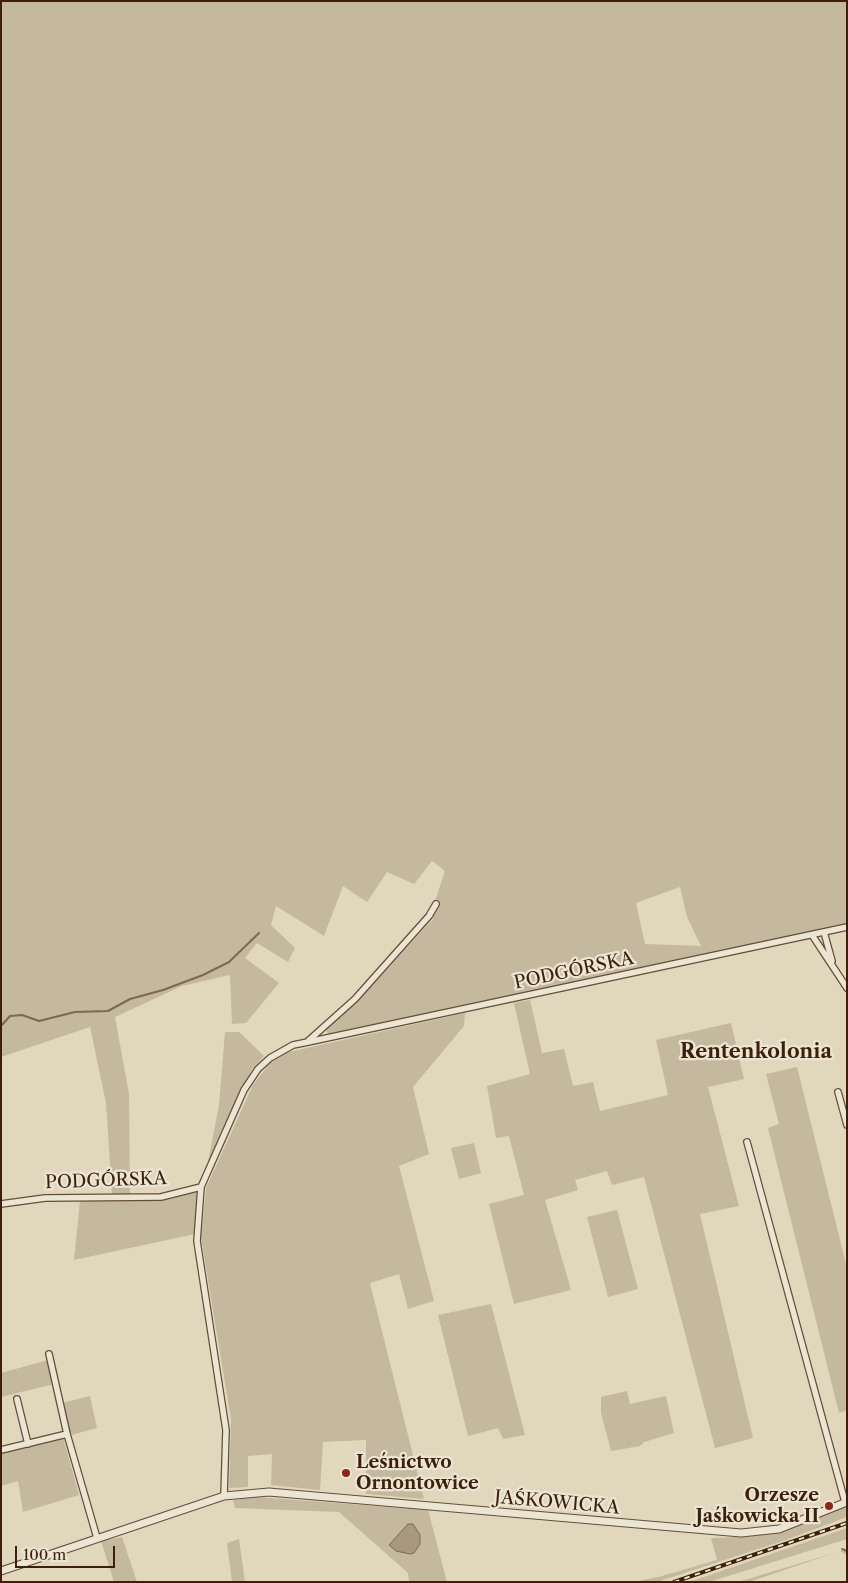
<!DOCTYPE html>
<meta charset="utf-8">
<style>
body{margin:0}
#map{position:relative;width:848px;height:1583px;overflow:hidden;background:#e0d7bd;font-family:"Libre Caslon Text",serif}
canvas{display:block}
.frame{position:absolute;inset:0;border:2px solid #3e1f09;pointer-events:none}
.scale{position:absolute;left:15px;top:1546px;width:100px;height:22px;box-sizing:border-box;border:2px solid #3e1f09;border-top:0;padding-left:6px;font-size:15px;line-height:18px;white-space:nowrap;color:#3e1f09;-webkit-text-stroke:4px #ebe5d4;paint-order:stroke}
</style>
<div id="map">
<canvas width="848" height="1583"></canvas>
<div class="frame"></div>
<div class="scale">100 m</div>
</div>
<script>
const context = document.querySelector('canvas').getContext('2d');
context.lineJoin = 'round';
function fill(path, color) { context.fillStyle = color; context.fill(path, 'evenodd'); }
const poly = rows => new Path2D(rows.map(r => 'M' + r).join(''));
function strokePath(path, color, width, dash) { context.strokeStyle = color; context.lineWidth = width; context.lineCap = dash ? 'butt' : 'round'; context.setLineDash(dash || []); context.stroke(path); }
function label(font, color, halo, rows, align = 'center') {
  context.font = font + ' "Libre Caslon Text",serif'; context.lineWidth = 4.5; context.setLineDash([]); context.textBaseline = 'middle'; context.strokeStyle = halo; context.fillStyle = color; for (const [text, x, y, turn = 0] of rows) {
    context.save(); context.translate(x, y); context.rotate((+turn || 0) * Math.PI / 180); context.textAlign = isNaN(turn) ? turn : align; if (halo) context.strokeText(text, 0, 0); context.fillText(text, 0, 0); context.restore();
  }
}
fill(poly([
 [1,1,847,1,847,925,705,953,601,978,329,1036,325,1028,356,1003,433,919,435,901,445,871,432,861,414,884,387,872,367,902,343,886,324,936,276,906,271,925,295,948,288,962,257,943,245,958,279,983,246,1023,232,1024,230,975,182,986,115,1017,129,1094,130,1194,112,1194,106,1103,90,1027,1,1057],
 [680,887,687,917,701,946,645,944,636,903],
 [530,1000,542,1053,564,1049,573,1086,593,1082,600,1111,668,1095,656,1040,731,1023,744,1079,708,1087,739,1206,700,1214,753,1438,715,1448,644,1177,612,1185,607,1171,575,1180,578,1190,545,1200,571,1290,514,1304,489,1204,524,1195,509,1136,496,1138,487,1086,530,1074,514,1003],
 [465,1013,464,1026,413,1087,429,1154,399,1166,434,1301,408,1309,399,1274,370,1283,424,1499,366,1494,366,1440,323,1442,320,1490,271,1485,272,1454,248,1456,248,1487,229,1488,231,1419,201,1238,206,1188,253,1085,270,1063,289,1052],
 [225,1032,239,1032,264,1056,252,1069,208,1162,219,1105],
 [797,1067,847,1268,847,1410,839,1413,768,1128,779,1124,766,1074],
 [474,1143,481,1173,459,1179,451,1148],
 [191,1192,197,1193,195,1234,74,1260,80,1201,164,1200],
 [617,1210,638,1289,608,1297,587,1217],
 [491,1304,525,1435,503,1439,498,1428,468,1436,438,1315],
 [48,1360,54,1384,1,1397,1,1373],
 [627,1391,630,1404,666,1396,674,1433,644,1442,640,1446,611,1451,601,1413,601,1397],
 [90,1396,97,1428,71,1435,62,1403],
 [63,1437,79,1495,23,1512,18,1481,1,1486,1,1453],
 [258,1497,428,1510,447,1582,409,1582,408,1573,339,1512,235,1508,233,1500],
 [405,1530,414,1553,390,1545],
 [847,1505,847,1517,786,1540,660,1581,634,1582,662,1576,717,1560,711,1538,740,1537,779,1531],
 [847,1528,847,1539,709,1582,689,1582],
 [122,1537,137,1582,114,1582,101,1541],
 [239,1539,245,1582,232,1582,227,1543],
 [847,1549,847,1555,840,1551,749,1582,738,1582]
]), '#c4b89e');
const water = poly([
 [408,1524,413,1524,420,1535,420,1544,414,1553,410,1554,396,1551,389,1545,408,1524]
]);
fill(water, '#a99880');
strokePath(water, '#7e6850', 1);
strokePath(poly([
 [1,1026,10,1016,22,1015,39,1021,75,1012,108,1011,130,999,163,990,203,975,229,962,259,933],
 [842,1549,847,1551]
]), '#7e6850', 2);
const minor = poly([
 [824,932,832,961],
 [812,935,847,988],
 [308,1041,355,999,429,916,436,904],
 [838,1092,847,1125],
 [747,1142,845,1502],
 [1,1204,45,1198,161,1197,201,1187],
 [49,1354,67,1434,97,1538],
 [17,1399,28,1444],
 [1,1450,67,1434],
 [224,1496,226,1430,197,1241,201,1187,244,1090,258,1069,270,1058,293,1045,308,1042,847,927]
]);
const tertiary = poly([
 [1,1571,224,1496,269,1492,741,1533,779,1529,847,1502]
]);
strokePath(minor, '#664d36', 8);
strokePath(tertiary, '#664d36', 9);
strokePath(minor, '#ebe5d4', 5.5);
strokePath(tertiary, '#ebe5d4', 7);
const rail = poly([
 [674,1582,847,1523]
]);
strokePath(rail, '#3e1f09', 4);
strokePath(rail, '#ebe5d4', 2, [5.5]);
for (const [x, y, r, color] of [
 [346,1473,5,"#8f2418"],
 [829,1506,5,"#8f2418"]
]) { const dot = new Path2D(); dot.arc(x, y, r, 0, 2 * Math.PI); context.fillStyle = color; context.fill(dot); strokePath(dot, '#ebe5d4', 2); }
label('18px', '#3e1f09', '#ebe5d4', [
 ["PODGÓRSKA",574,971,-12],
 ["PODGÓRSKA",106,1181,-2],
 ["JAŚKOWICKA",557,1503,5]
]);
label('bold 18px', '#3e1f09', '#ebe5d4', [
 ["Leśnictwo",356,1463],
 ["Ornontowice",356,1484],
 ["Orzesze",819,1496,"right"],
 ["Jaśkowicka II",819,1517,"right"]
], 'left');
label('bold 20px', '#3e1f09', '#ebe5d4', [
 ["Rentenkolonia",756,1052]
]);
</script>
